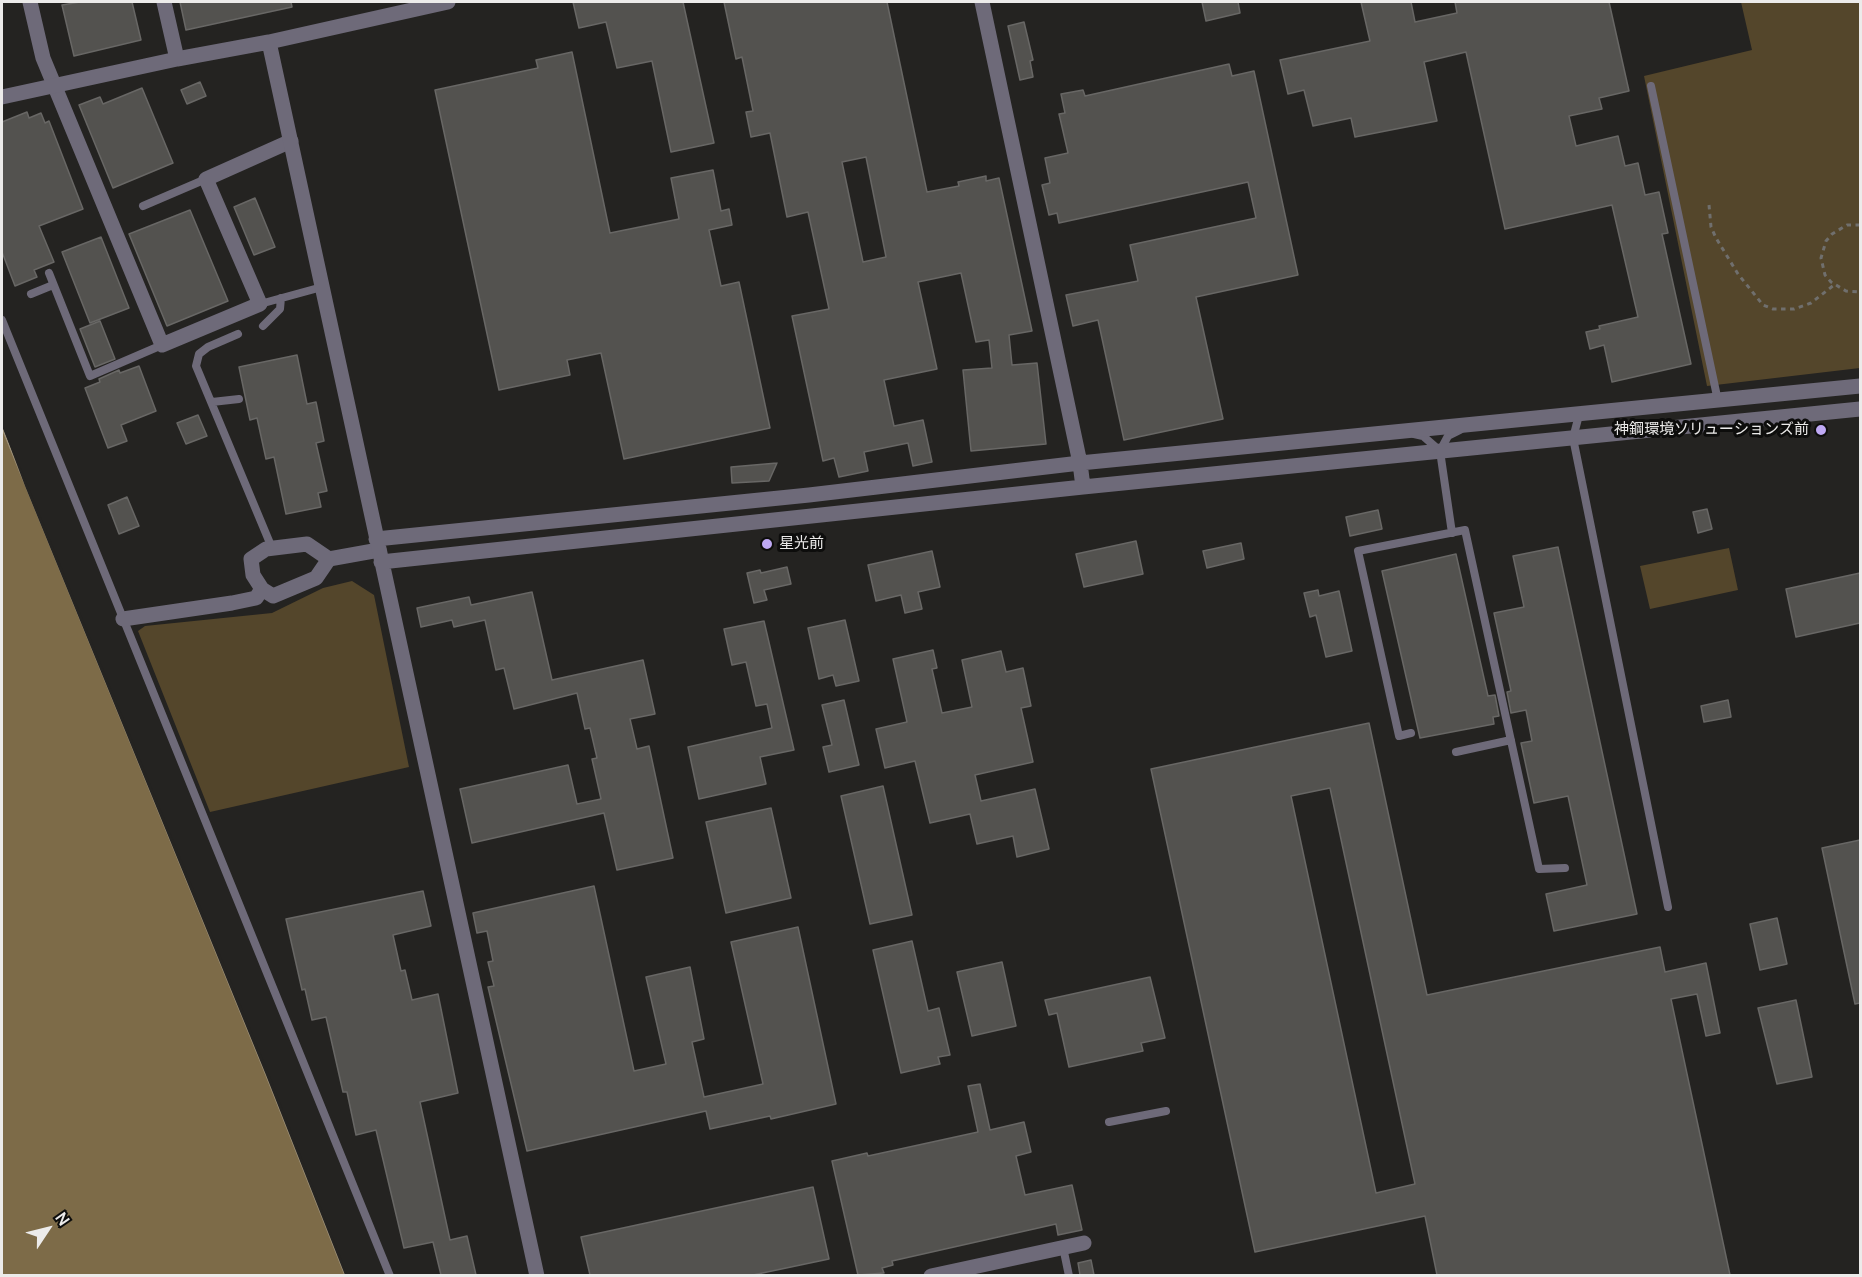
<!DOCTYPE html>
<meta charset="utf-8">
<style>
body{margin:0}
#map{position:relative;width:1862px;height:1277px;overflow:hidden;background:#242321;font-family:Manrope,sans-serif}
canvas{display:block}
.frame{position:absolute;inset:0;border:3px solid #ecebea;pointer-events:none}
.north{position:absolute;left:18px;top:1199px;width:60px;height:60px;-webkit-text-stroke:4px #0d0d0c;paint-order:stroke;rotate:55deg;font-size:16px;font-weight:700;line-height:24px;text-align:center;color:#ecebea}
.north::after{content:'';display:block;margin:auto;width:21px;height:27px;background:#ecebea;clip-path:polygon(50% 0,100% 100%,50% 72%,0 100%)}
</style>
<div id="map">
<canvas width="1862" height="1277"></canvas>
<div class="frame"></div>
<div class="north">N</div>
</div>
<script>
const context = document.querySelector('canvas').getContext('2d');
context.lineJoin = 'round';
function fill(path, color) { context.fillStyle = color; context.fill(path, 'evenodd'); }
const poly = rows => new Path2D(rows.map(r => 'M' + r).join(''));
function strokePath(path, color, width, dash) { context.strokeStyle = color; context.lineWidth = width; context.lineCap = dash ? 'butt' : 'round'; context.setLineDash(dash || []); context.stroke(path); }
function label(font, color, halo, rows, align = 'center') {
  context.font = font + ' Manrope,"Noto Sans JP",sans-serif'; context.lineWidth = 6; context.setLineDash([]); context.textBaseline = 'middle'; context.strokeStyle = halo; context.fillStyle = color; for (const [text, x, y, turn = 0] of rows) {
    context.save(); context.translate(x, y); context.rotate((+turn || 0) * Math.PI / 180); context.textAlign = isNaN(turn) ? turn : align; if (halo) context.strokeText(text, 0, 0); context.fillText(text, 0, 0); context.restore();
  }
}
fill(poly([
 [1741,2,1860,2,1860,368,1707,386,1644,76,1752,50],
 [1729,548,1738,590,1650,609,1640,566],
 [352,581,374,595,409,767,210,812,138,631,145,626,272,613,323,588]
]), '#54462b');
const water = poly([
 [2,428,266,1075,345,1275,2,1275,2,428]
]);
fill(water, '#7d6b48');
strokePath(water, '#9e9179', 1.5);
fill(poly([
 [2,425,4,427,269,1074,348,1276,345,1275,266,1075,25,486]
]), '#242321');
const building = poly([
 [80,2,132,2,141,40,74,56,62,5,80,2],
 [180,2,291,2,292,7,186,30,180,2],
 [573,2,683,2,714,143,671,152,652,61,617,68,606,22,579,28,573,2],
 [724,2,887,2,927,192,959,186,958,182,986,176,986,181,999,178,1032,331,1009,335,1012,365,1037,363,1046,444,971,451,963,370,992,368,989,340,976,342,961,273,918,282,937,369,884,380,894,426,923,420,932,462,913,466,908,443,864,452,868,471,839,477,834,458,823,461,792,316,829,309,808,212,787,217,770,133,751,137,746,112,753,111,742,57,736,59,724,2],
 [866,157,886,257,863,262,842,162,866,157],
 [1202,2,1238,2,1240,13,1206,21,1202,2],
 [1361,2,1411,2,1415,22,1457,13,1455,2,1609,2,1629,91,1599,98,1602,109,1569,116,1576,146,1618,136,1625,166,1638,163,1645,195,1659,192,1668,233,1662,234,1691,364,1612,382,1604,345,1590,349,1586,332,1600,329,1599,326,1638,317,1612,205,1505,229,1466,52,1424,62,1437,121,1355,137,1351,118,1313,126,1304,90,1288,94,1280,60,1370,41,1361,2],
 [1024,22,1033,60,1030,61,1033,77,1020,80,1008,26,1024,22],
 [572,52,610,233,679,219,671,178,713,170,721,211,729,209,732,225,709,230,721,286,739,282,770,428,624,459,601,353,567,360,570,375,499,390,435,90,538,68,536,60,572,52],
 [1229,64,1232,76,1254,71,1298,275,1196,297,1223,419,1124,440,1098,320,1073,326,1066,295,1138,281,1130,245,1256,218,1248,182,1059,223,1057,213,1049,215,1042,185,1050,183,1045,158,1068,153,1059,114,1065,113,1061,94,1083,90,1085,96,1229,64],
 [200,82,206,96,187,104,181,90,200,82],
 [142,88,173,163,113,188,79,105,100,97,103,104,142,88],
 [27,112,29,118,41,113,45,123,49,121,83,209,39,226,54,262,34,270,37,277,15,286,2,252,2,122,27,112],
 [255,198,275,247,254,255,234,207,255,198],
 [190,210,228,301,167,326,129,234,190,210],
 [101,237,129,308,90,323,62,252,101,237],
 [100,321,115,359,95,367,80,329,100,321],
 [297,355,307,404,316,402,324,441,316,443,327,491,318,493,321,507,286,514,274,457,266,459,257,418,250,420,239,367,297,355],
 [139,366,156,411,121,425,127,441,108,448,85,388,100,382,99,379,119,370,120,373,139,366],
 [198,415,207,436,186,444,177,423,198,415],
 [777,463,769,481,732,483,731,467,777,463],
 [127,497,139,526,119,534,108,505,127,497],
 [1707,509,1712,529,1698,533,1693,512,1707,509],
 [1378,510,1382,529,1350,536,1346,517,1378,510],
 [1136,541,1143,574,1084,587,1076,554,1136,541],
 [1241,543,1244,559,1207,568,1203,551,1241,543],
 [1558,547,1637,914,1554,931,1546,894,1587,885,1568,796,1534,803,1521,743,1532,741,1526,710,1511,713,1507,692,1511,691,1494,613,1524,607,1513,556,1558,547],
 [932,551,940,587,918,592,922,609,905,613,901,595,876,601,868,565,932,551],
 [1456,554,1488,696,1495,695,1499,716,1493,717,1494,724,1420,738,1382,571,1456,554],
 [787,567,791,584,764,590,767,600,754,603,747,573,760,570,761,573,787,567],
 [1860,573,1860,623,1796,637,1786,589,1860,573],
 [1318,590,1319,596,1339,591,1352,651,1326,657,1316,615,1310,617,1304,593,1318,590],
 [532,592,552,680,643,660,655,714,630,719,637,749,649,746,673,858,617,870,604,813,472,843,460,789,568,765,577,804,601,799,592,759,597,758,590,728,585,729,577,693,514,709,504,668,496,670,485,620,454,627,452,620,421,627,417,608,469,597,471,605,532,592],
 [845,620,859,681,836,686,833,675,819,679,808,628,845,620],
 [764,621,794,750,760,757,766,784,699,799,688,747,772,728,767,704,756,706,746,662,732,665,724,629,764,621],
 [933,650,937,668,932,669,942,713,972,707,962,660,1001,651,1006,672,1023,668,1031,706,1021,708,1033,762,975,775,981,801,1035,789,1049,849,1017,857,1013,836,977,844,970,814,930,823,915,761,885,768,876,729,907,722,893,659,933,650],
 [844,700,859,765,829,772,823,747,832,745,822,705,844,700],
 [1728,700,1731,717,1704,722,1701,706,1728,700],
 [1369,723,1427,995,1660,947,1665,972,1706,963,1720,1033,1706,1036,1697,994,1671,999,1730,1275,1437,1275,1425,1216,1255,1252,1151,769,1369,723],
 [1330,788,1415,1184,1376,1193,1291,796,1330,788],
 [883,786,912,915,870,924,841,796,883,786],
 [771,808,791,898,726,913,706,822,771,808],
 [1860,840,1860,1003,1855,1004,1822,848,1860,840],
 [594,886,634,1071,666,1064,646,977,690,967,704,1039,692,1042,704,1097,763,1084,731,942,798,927,836,1104,771,1119,770,1116,710,1129,706,1111,527,1151,488,987,494,986,488,962,493,961,487,931,477,933,473,913,594,886],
 [423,891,431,926,393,935,401,971,405,970,412,1000,438,994,458,1093,420,1102,450,1240,467,1236,476,1275,441,1275,433,1242,404,1248,376,1130,356,1135,347,1092,343,1092,326,1017,312,1020,305,989,302,990,286,919,423,891],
 [1777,918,1787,964,1760,970,1750,924,1777,918],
 [912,941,928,1011,939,1008,950,1055,938,1057,940,1064,901,1073,873,950,912,941],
 [1002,962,1016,1026,972,1036,957,972,1002,962],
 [1150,977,1165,1038,1141,1043,1143,1051,1069,1067,1057,1013,1049,1015,1045,1000,1150,977],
 [1796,1000,1812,1077,1777,1084,1758,1008,1796,1000],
 [980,1084,990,1130,1024,1122,1031,1152,1016,1156,1025,1195,1072,1185,1082,1230,1058,1235,1056,1224,892,1261,893,1265,882,1268,884,1273,858,1275,832,1161,867,1153,868,1156,978,1132,968,1086,980,1084],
 [813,1187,829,1259,753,1275,590,1275,581,1237,813,1187],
 [1091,1260,1094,1275,1080,1275,1078,1263,1091,1260]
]);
fill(building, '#53524f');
strokePath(building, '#686765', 1.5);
strokePath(poly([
 [1709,205,1711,227,1716,238,1738,274,1763,305,1773,309,1794,309,1811,303,1834,285],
 [1860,225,1847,225,1832,234,1826,241,1821,258,1825,275,1831,282,1846,291,1860,292]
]), '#706f6d', 3, [4.5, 4.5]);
strokePath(poly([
 [1651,86,1718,401],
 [143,206,206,179],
 [49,273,90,376,162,345],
 [31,294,53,285],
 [260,304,322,287],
 [2,320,390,1276],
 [263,326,280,309,281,298],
 [238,334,208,347,199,354,196,366,272,548],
 [212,402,239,399],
 [1579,415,1573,438,1668,907],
 [1414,434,1423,436,1439,450],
 [1452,533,1440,451,1448,436,1460,430],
 [1411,733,1399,736,1358,551,1465,530,1539,869,1565,868],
 [1456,752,1511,740],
 [1109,1122,1166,1111],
 [1063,1247,1069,1276]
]), '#6e6a79', 8);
strokePath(poly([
 [30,2,43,58,162,345,260,304,206,179,291,141],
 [329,559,316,578,273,596,262,589,253,575,251,559,266,549,307,544,329,559,379,550],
 [123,619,232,603,256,598,262,589]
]), '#6e6a79', 15);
strokePath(poly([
 [164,2,177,59],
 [982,2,1080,463,1083,487],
 [269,42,537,1276],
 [2,97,177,59,269,42,448,2],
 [376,539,809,495,1080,463,1860,386],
 [381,562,1083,487,1860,409],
 [931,1276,1084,1243]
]), '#6e6a79', 15);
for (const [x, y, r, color] of [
 [1821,430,6,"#bfa9f4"],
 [767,544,6,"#bfa9f4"]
]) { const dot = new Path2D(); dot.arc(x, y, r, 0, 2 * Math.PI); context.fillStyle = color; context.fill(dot); strokePath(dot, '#0d0d0c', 2); }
label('15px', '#ecebea', '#0d0d0c', [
 ["神鋼環境ソリューションズ前",1809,430],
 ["星光前",779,544,"left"]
], 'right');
</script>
